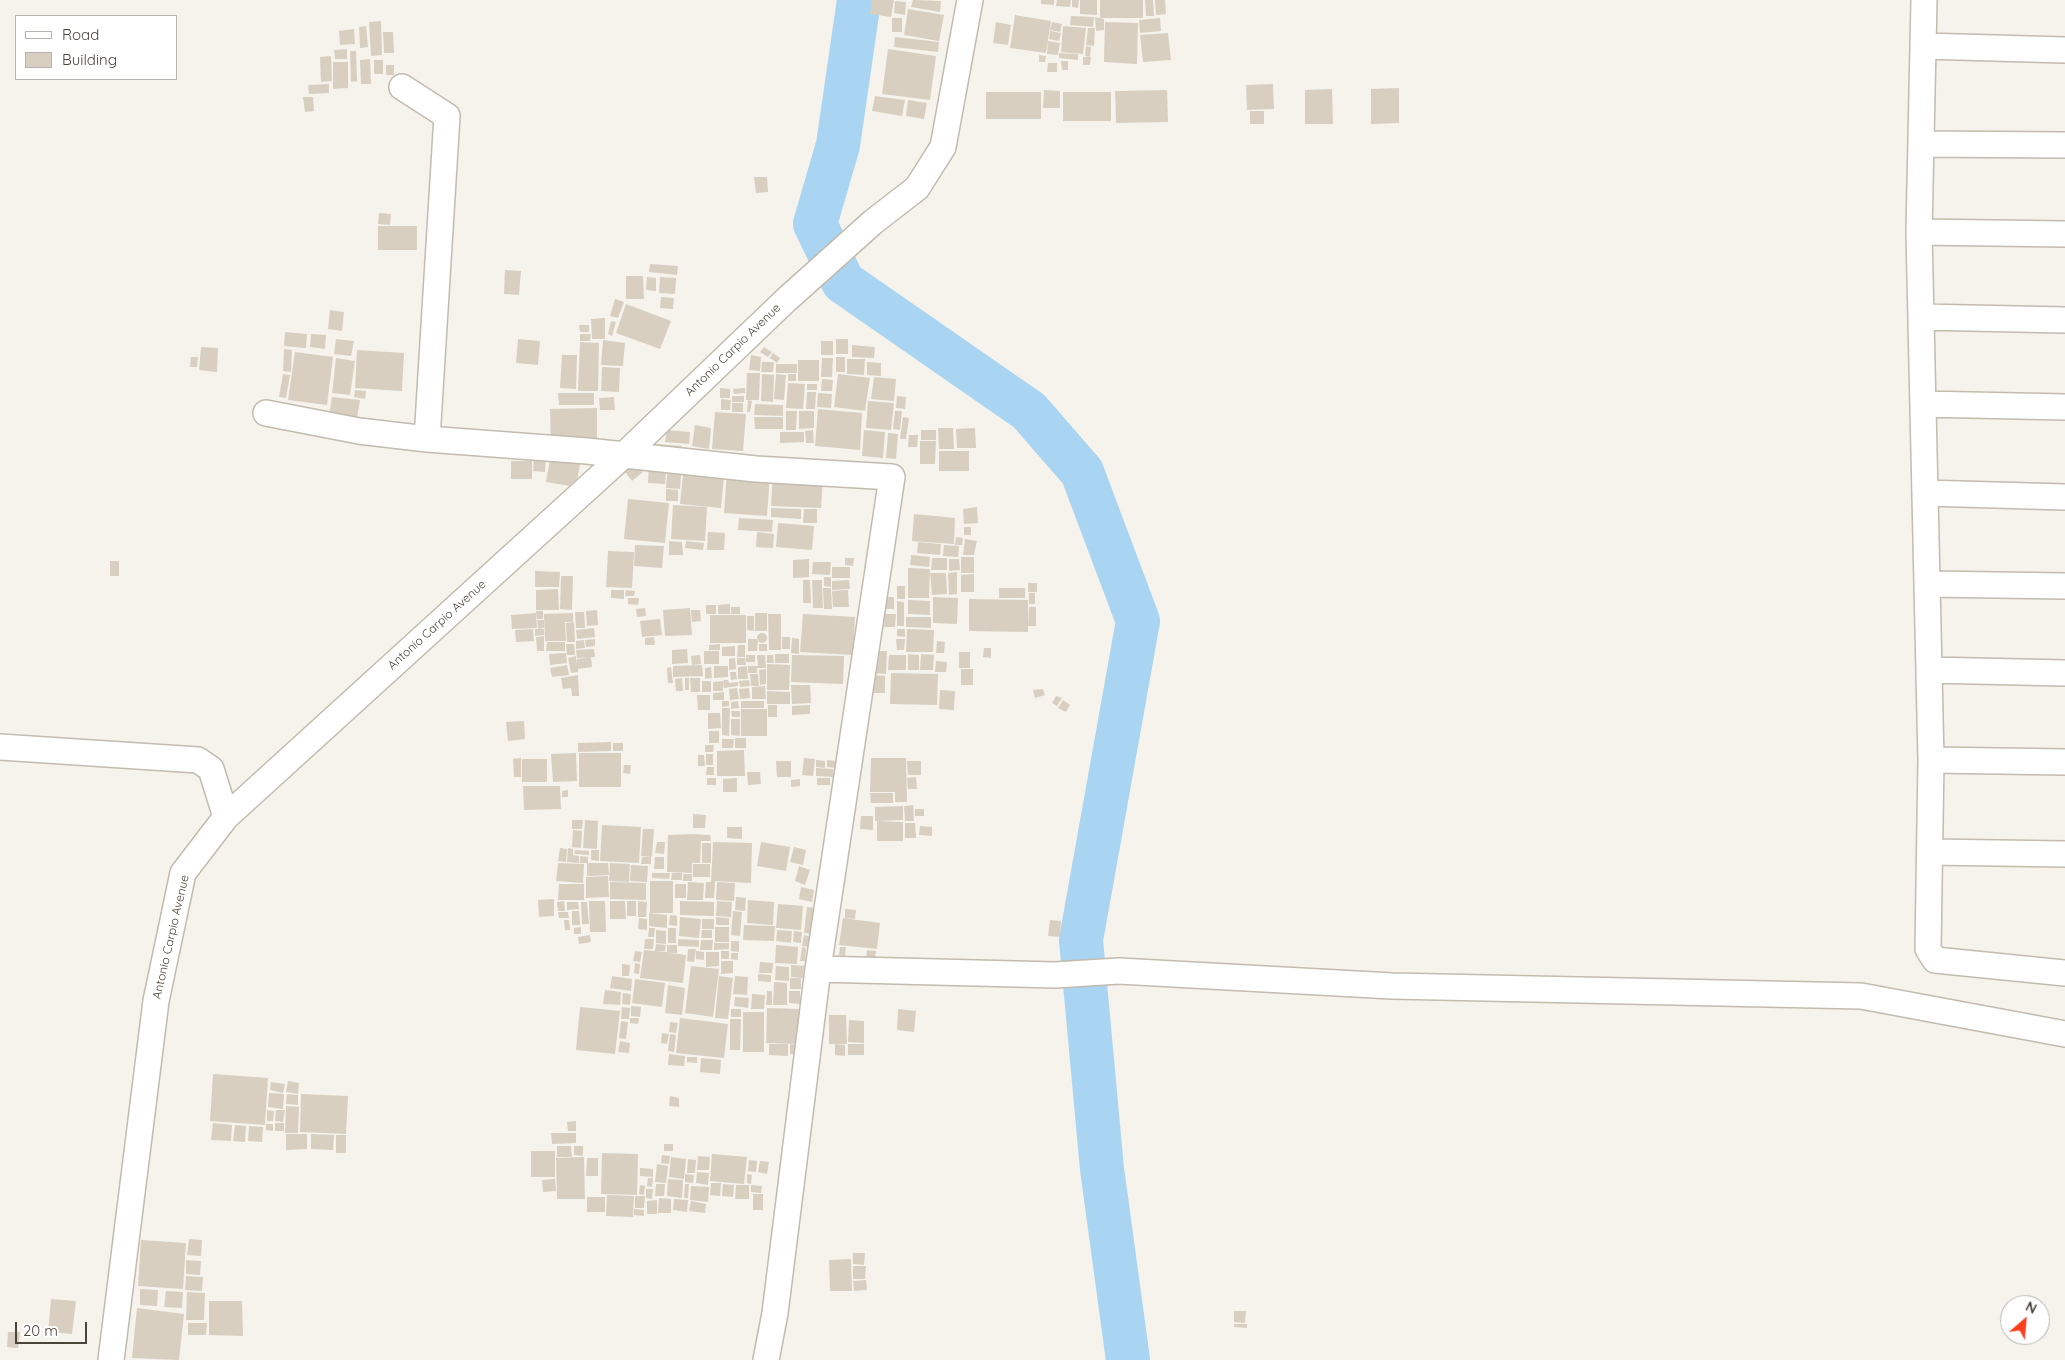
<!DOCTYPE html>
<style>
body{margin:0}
#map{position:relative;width:2065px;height:1360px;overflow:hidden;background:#f6f3ec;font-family:Quicksand,sans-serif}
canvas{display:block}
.legend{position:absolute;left:15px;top:15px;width:162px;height:65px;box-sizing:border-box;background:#fff;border:1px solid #b7b4b0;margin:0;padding:6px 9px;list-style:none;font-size:15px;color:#4b4439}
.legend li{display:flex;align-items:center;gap:10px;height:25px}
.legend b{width:25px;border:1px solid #b7b4b0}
.north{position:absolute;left:2000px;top:1295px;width:50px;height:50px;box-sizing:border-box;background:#fff;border:1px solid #b7b4b0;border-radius:50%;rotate:27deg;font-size:14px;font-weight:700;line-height:20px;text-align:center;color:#4b4439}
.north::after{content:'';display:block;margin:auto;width:18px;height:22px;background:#fc3f1d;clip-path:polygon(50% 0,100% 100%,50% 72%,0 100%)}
.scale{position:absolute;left:15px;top:1322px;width:72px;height:22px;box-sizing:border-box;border:2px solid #4b4439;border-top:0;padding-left:6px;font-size:15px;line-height:18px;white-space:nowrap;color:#4b4439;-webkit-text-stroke:4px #fff;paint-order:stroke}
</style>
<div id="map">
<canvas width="2065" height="1360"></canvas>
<ul class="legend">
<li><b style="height:6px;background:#fff"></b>Road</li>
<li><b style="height:14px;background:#d8cfc1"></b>Building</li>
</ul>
<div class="north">N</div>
<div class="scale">20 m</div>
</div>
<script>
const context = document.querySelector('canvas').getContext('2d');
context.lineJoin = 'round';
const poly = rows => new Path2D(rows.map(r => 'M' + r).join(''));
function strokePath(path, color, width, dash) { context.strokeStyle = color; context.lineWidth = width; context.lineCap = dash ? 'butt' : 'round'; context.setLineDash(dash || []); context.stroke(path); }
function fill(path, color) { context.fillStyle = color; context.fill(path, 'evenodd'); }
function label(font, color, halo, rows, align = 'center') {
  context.font = font + ' Quicksand,sans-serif'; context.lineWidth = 5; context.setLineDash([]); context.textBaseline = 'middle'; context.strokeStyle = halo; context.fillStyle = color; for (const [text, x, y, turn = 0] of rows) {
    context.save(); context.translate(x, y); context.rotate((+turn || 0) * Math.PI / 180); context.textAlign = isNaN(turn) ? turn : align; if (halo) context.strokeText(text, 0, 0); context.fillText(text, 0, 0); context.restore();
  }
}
strokePath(poly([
 [859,0,838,145,815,224,843,282,1029,411,1082,472,1138,621,1081,940,1102,1169,1128,1360]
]), '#a9d4f2', 44);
fill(poly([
 [872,0,894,0,891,17,870,14],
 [913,0,941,1,940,12,911,7],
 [1041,0,1054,0,1054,5,1041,4],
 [1057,0,1071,0,1070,7,1056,6],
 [1072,0,1079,0,1078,8,1072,7],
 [1080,0,1097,0,1097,15,1080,14],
 [1100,0,1143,0,1143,18,1100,18],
 [1145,0,1153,0,1154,16,1146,16],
 [1155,0,1165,0,1166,14,1156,15],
 [895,1,906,2,905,15,894,13],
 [908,9,944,15,939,41,904,35],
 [1015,15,1051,21,1046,53,1010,48],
 [1071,16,1094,17,1093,27,1070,25],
 [1095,17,1104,19,1104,30,1096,31],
 [892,18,902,18,902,32,892,32],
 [1160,18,1161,31,1140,33,1139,20],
 [381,21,382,55,371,56,369,22],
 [996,22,1011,25,1008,45,993,43],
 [1052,22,1062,24,1060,32,1050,30],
 [1105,22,1138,23,1137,64,1104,62],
 [366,26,368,47,360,48,359,27],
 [1063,26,1086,28,1083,54,1061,52],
 [1088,28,1095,28,1094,46,1086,45],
 [354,29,355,44,340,45,339,31],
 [1050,31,1061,33,1059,41,1049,39],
 [383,32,393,32,394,53,384,53],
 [1168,33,1171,60,1143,62,1140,35],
 [895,37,939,42,938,52,894,47],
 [1048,41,1060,43,1058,55,1047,54],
 [1086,46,1091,47,1090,57,1085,56],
 [347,49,347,59,335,59,334,50],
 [888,49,936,56,930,100,882,94],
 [350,51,356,51,357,81,351,82],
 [1059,53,1078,54,1078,60,1059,58],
 [1039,55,1046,56,1045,62,1039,62],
 [331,56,332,81,321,82,320,57],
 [1083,57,1091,57,1090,65,1083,65],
 [370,59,371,84,361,84,360,60],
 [374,60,383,60,383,74,374,74],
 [1061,61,1068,61,1068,70,1062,70],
 [333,62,348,62,348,88,333,89],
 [1048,63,1057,63,1057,72,1047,72],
 [386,65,394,65,394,75,386,75],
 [329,84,329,93,309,94,308,85],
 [1273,84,1274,109,1247,110,1246,85],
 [1399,88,1399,123,1371,124,1371,89],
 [1332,89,1333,124,1305,124,1305,90],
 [1044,90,1060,91,1060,108,1043,108],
 [1167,90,1168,122,1116,123,1115,91],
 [986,92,1041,92,1041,119,986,119],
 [1063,92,1111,92,1111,121,1063,121],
 [875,96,905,100,902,116,872,111],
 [303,97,313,97,314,111,305,112],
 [908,100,927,103,924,119,906,116],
 [1250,111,1264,111,1264,124,1250,124],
 [754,177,767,177,768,192,756,193],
 [379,213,391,214,390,225,378,224],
 [378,226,417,226,417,250,378,250],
 [650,264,678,266,677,275,649,272],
 [505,270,521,271,519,295,504,294],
 [626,276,643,276,644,299,626,299],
 [647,277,656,278,656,291,646,290],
 [660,277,676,278,675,294,659,293],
 [661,297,674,298,673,309,660,308],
 [615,299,624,302,618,318,610,316],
 [626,304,671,321,660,349,616,333],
 [330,310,344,312,342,331,328,329],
 [605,318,605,339,592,339,591,319],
 [611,321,616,322,612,336,608,334],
 [579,325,589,325,589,332,580,332],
 [285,332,307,334,306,348,284,346],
 [311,334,326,335,325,349,310,347],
 [580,334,591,334,590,341,580,341],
 [336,339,354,341,351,356,334,354],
 [518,339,540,341,538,365,516,363],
 [836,339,848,339,848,354,836,354],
 [603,340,625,343,623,366,601,365],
 [821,341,833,341,833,355,821,355],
 [580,342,599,343,598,391,578,391],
 [852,345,875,347,874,358,852,357],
 [201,347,218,348,217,372,199,370],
 [764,347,772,352,768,357,760,352],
 [284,349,292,350,291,372,283,371],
 [357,350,404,353,402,391,355,388],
 [295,352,333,357,327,405,288,400],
 [773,353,780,358,777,363,770,358],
 [562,355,577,355,576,389,560,388],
 [751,355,761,357,760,371,749,370],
 [191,357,198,357,197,367,190,367],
 [836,357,845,357,845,372,836,372],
 [336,358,355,361,350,395,332,393],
 [822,358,833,358,832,377,821,377],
 [847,359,865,359,864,375,847,374],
 [798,360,819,360,819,381,798,381],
 [762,362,774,362,773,372,761,372],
 [867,362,881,363,881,376,867,375],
 [776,364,797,364,797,373,776,373],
 [602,367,620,368,619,392,601,391],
 [747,373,760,373,759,400,746,400],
 [283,374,290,375,286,398,279,397],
 [762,374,774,375,773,402,761,401],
 [776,374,786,375,784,400,774,399],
 [788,374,796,374,796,381,788,381],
 [838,374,870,378,865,411,834,407],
 [874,377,896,379,894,401,871,399],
 [822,379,833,380,832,391,821,391],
 [788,383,805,384,803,409,786,408],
 [807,384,817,384,817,390,807,390],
 [720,388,730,389,730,398,720,398],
 [745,388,745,393,734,394,733,389],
 [355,390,366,391,365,399,354,397],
 [807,392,816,392,815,409,806,409],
 [558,393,594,393,594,405,559,405],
 [818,393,832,394,831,408,817,407],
 [732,396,744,396,744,402,732,402],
 [897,396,906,397,905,409,896,408],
 [332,397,360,400,356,425,328,421],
 [614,397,615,410,600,410,599,398],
 [721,399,731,400,730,410,721,410],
 [748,400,752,401,750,412,747,412],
 [868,401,894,403,891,430,866,428],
 [732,403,743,403,743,412,732,412],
 [755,404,783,405,783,416,754,415],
 [597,408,597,445,551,446,550,409],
 [818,409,862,413,860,450,815,446],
 [786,411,797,411,796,430,786,430],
 [799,411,814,411,814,428,799,429],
 [895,411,902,411,900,430,893,429],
 [715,412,746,414,743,451,712,449],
 [754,417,783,417,783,429,755,429],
 [903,417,909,418,906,439,900,439],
 [695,425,711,428,709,449,692,446],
 [938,428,953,428,954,449,939,449],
 [975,428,976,448,957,448,956,429],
 [667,430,690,432,689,444,665,442],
 [813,430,814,443,806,443,805,431],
 [864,430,885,432,883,458,862,456],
 [921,430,936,430,936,440,921,440],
 [780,432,804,432,804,442,780,443],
 [888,433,898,434,896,459,886,458],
 [909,435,918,435,917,447,908,447],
 [920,441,936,441,935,464,920,464],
 [655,444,682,446,681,458,654,456],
 [939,451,969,451,969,471,939,471],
 [534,454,546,455,545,472,533,471],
 [551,454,581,458,576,487,546,482],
 [511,461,532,461,532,479,511,479],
 [649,462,667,462,665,484,648,483],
 [668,462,682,463,680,489,666,488],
 [636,463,643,472,632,481,625,472],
 [684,463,725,467,721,508,680,504],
 [727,470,770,474,767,516,724,513],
 [773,473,823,475,821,508,771,506],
 [666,489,678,490,678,501,666,501],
 [628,499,669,503,665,543,624,539],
 [673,505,707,507,705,541,671,539],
 [977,507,978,523,964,524,963,509],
 [771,508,801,509,801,519,771,517],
 [804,509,817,509,817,523,803,523],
 [914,514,955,518,954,544,912,541],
 [739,518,773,520,772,532,738,530],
 [778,523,814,526,812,550,776,547],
 [964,527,971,527,971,535,964,535],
 [708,532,725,533,724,550,707,550],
 [757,532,774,534,773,548,756,547],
 [956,537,963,538,962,545,955,545],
 [965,539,977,541,974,555,963,555],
 [669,541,682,542,683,555,669,555],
 [686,541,704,543,703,550,685,548],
 [918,542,941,544,940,555,917,553],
 [635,545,664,546,662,568,634,566],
 [944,545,959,546,958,557,943,556],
 [608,551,634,552,632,588,606,587],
 [911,555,930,557,929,567,910,565],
 [961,557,974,557,974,573,961,573],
 [845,558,854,558,853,566,845,565],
 [932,558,947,558,947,570,931,570],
 [809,559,809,577,793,578,793,560],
 [949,559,959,559,960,570,949,571],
 [110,561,119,561,119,576,110,576],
 [813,562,831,562,830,575,812,574],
 [832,567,850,567,850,578,832,578],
 [908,568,930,569,929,598,908,598],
 [535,571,560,572,559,587,535,587],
 [957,572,957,594,949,595,948,573],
 [930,573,946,573,947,594,932,595],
 [974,574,974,592,961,592,961,575],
 [561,576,573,576,572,610,560,609],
 [824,577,831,577,831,587,824,586],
 [803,580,810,580,811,603,803,603],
 [812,580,822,580,823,608,813,608],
 [849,580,850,589,832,590,832,581],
 [1028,583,1037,583,1037,592,1028,592],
 [897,586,905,586,905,599,897,599],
 [823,588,831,588,832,609,824,609],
 [999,588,1025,588,1025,598,999,598],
 [558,589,559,610,536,610,536,590],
 [611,590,624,590,624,599,611,598],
 [626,590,635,591,634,596,625,596],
 [848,590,849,607,833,607,832,591],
 [1029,593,1035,593,1035,604,1029,604],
 [886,597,894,597,894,609,886,609],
 [933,597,958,598,957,624,933,623],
 [628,598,639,598,638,605,628,604],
 [969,599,1028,600,1028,632,969,631],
 [908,600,930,601,930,615,908,614],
 [897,601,904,602,904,626,897,626],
 [730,604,730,614,718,614,718,605],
 [706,605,716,605,716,614,706,614],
 [731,607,740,607,740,614,731,614],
 [1029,607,1036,607,1036,626,1028,626],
 [645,608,646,616,637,617,636,609],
 [690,608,692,635,665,636,663,610],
 [597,610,598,625,587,626,586,611],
 [691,610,700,610,701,621,692,622],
 [536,611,543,611,543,619,537,619],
 [575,612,584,612,585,628,576,628],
 [536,613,537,628,512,629,511,615],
 [573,613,573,622,565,622,566,641,545,641,544,614],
 [755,613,767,613,767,631,755,631],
 [768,614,781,614,781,650,769,650],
 [803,614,855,617,853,655,800,652],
 [885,614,896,614,895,627,884,627],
 [710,615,746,615,746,643,710,643],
 [747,616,754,616,754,631,747,630],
 [906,617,931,617,931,628,906,627],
 [660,619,662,635,642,637,640,621],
 [537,620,544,620,544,628,538,629],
 [574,622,575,642,567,642,566,623],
 [594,628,595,637,577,639,576,630],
 [533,629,534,641,516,642,515,630],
 [535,629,544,629,544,635,535,636],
 [897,629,905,629,905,637,897,636],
 [907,629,934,630,933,652,906,652],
 '757 638a5 5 0 1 1 10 0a5 5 0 1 1-10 0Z',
 [544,636,544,651,537,651,536,637],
 [654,637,655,645,645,645,645,638],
 [782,637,790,637,790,649,782,649],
 [792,638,799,639,799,654,791,653],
 [595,639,595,646,586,647,585,640],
 [748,639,758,639,757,651,748,651],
 [896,639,905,639,904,650,897,650],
 [584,640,585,648,576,649,576,641],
 [937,641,945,642,944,653,936,653],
 [547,642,565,642,565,651,546,651],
 [566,644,574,644,575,655,567,655],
 [720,644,720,650,709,650,709,645],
 [759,644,767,644,767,651,759,651],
 [738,645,745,645,745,657,737,657],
 [735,646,735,656,722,656,722,647],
 [984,648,991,648,991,658,983,657],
 [594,649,595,657,577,658,576,650],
 [687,649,688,663,672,664,672,650],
 [704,651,719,651,719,664,704,664],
 [874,651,887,651,886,674,872,673],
 [959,652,970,652,970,668,959,668],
 [566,653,567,663,550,665,549,654],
 [775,654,789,654,789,663,775,663],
 [908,654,919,655,919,670,908,670],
 [921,654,934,655,933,670,920,670],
 [700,655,701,664,692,665,691,656],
 [746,655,755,655,755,662,746,662,746,658,750,658,746,657],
 [757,655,765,655,766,668,757,668,757,673,748,673,748,666,758,666],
 [767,655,773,655,774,663,767,663],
 [792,655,844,656,843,684,791,682],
 [889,655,906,655,906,670,888,670],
 [576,656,577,665,577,659,591,657,592,667,578,669,578,672,571,673,568,658],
 [735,658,736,669,729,670,729,659],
 [737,658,745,658,746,665,737,665],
 [936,661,947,662,946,672,935,672],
 [767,664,790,665,789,690,767,690],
 [567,665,569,675,552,677,550,668],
 [702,665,703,676,673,677,673,666],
 [714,666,728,666,728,677,714,678],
 [747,666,748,679,738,679,738,667],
 [671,667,673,683,668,683,667,668],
 [711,667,712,678,705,679,705,668],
 [766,669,766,684,760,685,759,670],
 [961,669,973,669,973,685,961,685],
 [730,672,736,672,737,679,731,680],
 [891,673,938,674,937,705,890,704],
 [750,674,758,674,759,686,751,686],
 [578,675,579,696,572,696,571,688,563,689,561,678],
 [871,675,885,676,885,693,870,693],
 [682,678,683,691,676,691,675,679],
 [685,678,689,678,689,690,685,690],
 [690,678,700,678,700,692,691,692],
 [724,680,728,680,729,683,738,682,738,686,724,688],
 [749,680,750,686,740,687,739,681],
 [702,681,711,681,711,692,702,692],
 [724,681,723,691,713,691,713,682],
 [791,685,810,685,811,703,792,704],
 [765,686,766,699,752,699,752,687],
 [737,688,739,699,730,700,729,689],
 [749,688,750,698,740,699,739,689],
 [1043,689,1045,695,1035,698,1033,690],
 [940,690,955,691,954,710,939,709],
 [767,691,790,692,790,704,767,704],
 [724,692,724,700,713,700,713,693],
 [697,695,710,695,710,710,698,710],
 [1056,696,1062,698,1057,706,1052,703],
 [1063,700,1070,705,1066,712,1058,708],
 [722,701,729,701,729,706,722,707],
 [738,701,739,708,731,709,731,702],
 [741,701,764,701,764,708,741,708],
 [768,705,777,705,777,717,768,717],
 [810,705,810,714,792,715,792,706],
 [722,708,730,708,729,736,722,735],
 [741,709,767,709,767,736,741,736],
 [731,711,740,711,740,717,732,717],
 [708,713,720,713,721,728,708,729],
 [731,719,740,719,740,736,731,735],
 [524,721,525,739,508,741,506,722],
 [709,731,719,731,719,743,709,743],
 [735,738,746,738,746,748,735,748],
 [722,739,734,739,733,748,722,748],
 [611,742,611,751,578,752,578,743],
 [613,743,623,743,623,751,613,751],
 [705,745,714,745,713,752,705,752],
 [744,750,745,776,717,776,717,751],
 [576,753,577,781,553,782,551,754],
 [579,753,621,753,621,787,579,787],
 [706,754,713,754,713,765,706,765],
 [698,755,704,755,705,766,698,766],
 [521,758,521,777,514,777,513,759],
 [804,758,815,759,813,776,802,775],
 [871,758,906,758,907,802,895,802,895,792,901,792,870,792],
 [522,759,547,759,547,782,522,782],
 [816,760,825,761,825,768,816,767],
 [827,760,837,761,836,768,827,767],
 [776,761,791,761,791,777,777,777],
 [907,761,921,761,921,775,908,775],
 [624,765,631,765,630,774,623,773],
 [707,767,714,767,714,775,706,775],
 [816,768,833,769,833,777,816,776],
 [747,772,760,772,761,784,748,785],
 [916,777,917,789,908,789,907,778],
 [707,778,716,778,716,785,707,785],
 [737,778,737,792,723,792,723,779],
 [817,778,830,778,830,785,817,785],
 [800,779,800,786,791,787,791,780],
 [523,786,560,786,561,809,524,810],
 [568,790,568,797,562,797,562,791],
 [870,793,893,793,893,803,871,803],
 [913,805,914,821,905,821,904,806],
 [903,806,903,820,875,821,875,807],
 [915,809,924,809,924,816,915,816],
 [693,814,706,815,705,828,693,828],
 [861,816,873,816,873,830,860,829],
 [572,820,583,820,582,829,572,829],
 [585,820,598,821,597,849,583,848],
 [877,821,903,822,903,841,877,841],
 [905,823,915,823,916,838,905,838],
 [602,825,641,827,639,863,600,861],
 [920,826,932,827,932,836,919,835],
 [727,827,742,827,742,839,727,838],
 [643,829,654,829,652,857,641,856],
 [573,830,582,831,581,848,572,847],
 [693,834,710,835,711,841,701,841,700,863,692,863,692,873,667,872,668,835],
 [657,842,665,842,664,854,655,853],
 [713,842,752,843,751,883,715,881,714,898,705,898,706,882,711,882],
 [761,842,790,847,786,871,757,866],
 [702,843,711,843,711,863,702,863],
 [794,847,806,850,803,865,790,862],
 [560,848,567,849,566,862,558,861],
 [568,848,573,849,573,855,579,856,579,863,567,862],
 [575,850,589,851,589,855,574,854],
 [591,850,599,850,599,861,591,860],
 [580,856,588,857,588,863,580,863],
 [642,857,651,857,651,864,641,864],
 [655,857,664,857,664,869,654,869],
 [558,863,584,864,583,883,556,881],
 [587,863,608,863,609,875,587,876],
 [610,863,630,864,629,882,609,881],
 [693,864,710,864,710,877,693,877],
 [631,865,648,866,647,882,630,881],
 [799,866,810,870,805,885,795,881],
 [652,873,670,873,669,879,652,878],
 [672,873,682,873,682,880,671,880],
 [683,874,692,874,692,881,683,881],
 [608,876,609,897,586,898,586,877],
 [650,881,673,881,673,913,650,913],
 [610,882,646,883,646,900,610,899],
 [688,882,704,883,703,900,687,900],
 [717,882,735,883,734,901,716,900],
 [559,884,584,884,584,900,558,900],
 [675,884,686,884,686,898,675,898],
 [801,887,814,890,812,902,799,899],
 [736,897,746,898,745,911,735,910],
 [554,899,554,916,539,917,538,900],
 [748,900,774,902,773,925,747,923],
 [564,901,565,911,558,911,557,902],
 [589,901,605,901,606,932,590,932],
 [610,901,625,901,626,919,610,919],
 [627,901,636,901,636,916,627,916],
 [638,901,647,902,646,917,638,917],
 [680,901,714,902,714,916,680,915],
 [717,901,732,902,731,917,716,916],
 [567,902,578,902,579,909,567,910],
 [581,902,587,902,589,924,582,924],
 [778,904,803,906,801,930,776,928],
 [807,907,816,908,814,934,804,933],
 [845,909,856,910,855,919,845,918],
 [572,911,579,911,580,925,572,925],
 [733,911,742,912,740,936,731,935],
 [558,912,568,912,569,918,559,918],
 [649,913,667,915,667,928,649,926],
 [670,915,677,916,677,926,669,925],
 [680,917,701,919,699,938,679,936],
 [716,917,729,918,729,925,716,925],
 [639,918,647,919,647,930,638,929],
 [843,918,880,923,877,949,839,945],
 [702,919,714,919,714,929,702,929],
 [564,920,569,920,570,930,565,930],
 [1050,920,1061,921,1060,937,1048,936],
 [744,925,775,926,774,941,743,940],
 [581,927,581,934,574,934,574,928],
 [715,927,729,927,729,942,715,942],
 [649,928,655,928,654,937,648,937],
 [668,928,676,928,676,943,668,943],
 [656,930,666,931,666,944,656,943],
 [702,930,712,930,712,938,701,938],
 [777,930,792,931,791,943,776,941],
 [794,931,802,932,801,943,793,942],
 [590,935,591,942,579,944,578,937],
 [804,935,812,937,811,947,802,946],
 [645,939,654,939,653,949,644,949],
 [678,939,699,940,699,947,678,946],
 [701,940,713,940,712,950,700,950],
 [731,941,739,941,739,952,731,951],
 [714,943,729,943,729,949,714,950],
 [656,944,666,945,665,951,655,951],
 [667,945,677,945,677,953,669,953,686,955,683,983,640,978,644,950,667,952],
 [776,945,798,947,797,964,775,963],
 [802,947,806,948,805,961,800,961],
 [840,947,846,947,845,956,839,955],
 [688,949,696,949,694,962,687,961],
 [867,950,876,951,875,960,866,959],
 [635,951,642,952,640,962,633,961],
 [696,951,704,952,704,960,696,959],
 [721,951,729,951,729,959,721,959],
 [706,952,719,952,719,966,706,967],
 [731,953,738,953,738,960,731,959],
 [721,961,733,961,733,973,721,974],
 [760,962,773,963,772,973,759,973],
 [635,963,640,964,639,974,634,973],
 [622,964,630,965,629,976,622,976],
 [791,965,804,966,803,978,791,977],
 [691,966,719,969,713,1017,685,1013],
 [776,966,789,967,789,981,775,980],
 [758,974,771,975,771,982,758,981],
 [612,976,632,979,631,991,610,988],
 [719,976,733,978,728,1019,715,1018],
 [735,976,748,977,747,995,733,994],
 [790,978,801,978,801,989,790,989],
 [635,979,665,983,662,1007,632,1003],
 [774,982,787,983,787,1005,773,1005],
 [668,985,685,988,682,1015,665,1013],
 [605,990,621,992,620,1005,603,1004],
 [767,991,772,991,772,1005,766,1005],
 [789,991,800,991,800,1004,789,1003],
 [623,993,631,994,630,1005,622,1004],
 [752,994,765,995,764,1009,751,1009],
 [735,997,749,998,748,1008,734,1006],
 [631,1006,641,1007,640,1017,631,1016],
 [580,1007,620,1011,615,1054,576,1050],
 [622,1007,630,1008,629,1019,621,1019],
 [767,1008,799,1009,798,1044,766,1043],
 [731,1009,741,1009,741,1017,731,1017],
 [898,1009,916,1011,914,1032,897,1030],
 [743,1012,764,1012,764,1052,743,1052],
 [829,1015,846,1015,847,1044,829,1044],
 [630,1018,639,1018,638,1024,630,1023],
 [680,1018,728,1024,724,1058,676,1053],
 [730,1019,741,1019,740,1050,730,1050],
 [849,1020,864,1021,864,1043,848,1042],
 [621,1021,628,1022,626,1039,619,1038],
 [670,1022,678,1023,676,1033,669,1032],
 [662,1033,669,1034,667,1044,661,1043],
 [670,1034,676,1035,674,1052,668,1051],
 [620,1041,630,1043,629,1053,618,1052],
 [769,1044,788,1044,788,1056,769,1055],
 [790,1044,801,1045,801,1054,790,1054],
 [835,1044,845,1045,845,1056,835,1055],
 [848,1044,864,1044,864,1055,848,1055],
 [669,1054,685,1056,684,1066,668,1065],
 [687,1057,697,1057,697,1063,687,1062],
 [701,1058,721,1060,720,1074,700,1072],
 [213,1074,268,1078,265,1125,210,1121],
 [288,1081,299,1083,298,1094,286,1092],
 [271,1082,285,1084,283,1093,270,1090],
 [269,1093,284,1094,283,1109,268,1107],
 [287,1094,298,1095,298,1105,286,1104],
 [301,1094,348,1096,346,1134,300,1132],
 [670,1096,679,1098,679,1107,669,1106],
 [286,1106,299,1107,298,1133,285,1133],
 [267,1110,274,1111,273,1121,267,1121],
 [276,1110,285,1110,283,1122,275,1121],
 [576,1121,576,1131,568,1131,567,1122],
 [213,1123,232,1125,231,1141,211,1140],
 [275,1123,284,1123,284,1131,275,1131],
 [266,1124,273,1124,273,1131,266,1130],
 [235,1125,246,1126,245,1142,233,1141],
 [249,1126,263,1127,262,1142,248,1141],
 [551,1133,576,1133,576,1143,552,1144],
 [286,1134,307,1134,307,1149,286,1150],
 [311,1134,334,1135,333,1150,311,1149],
 [336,1135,346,1135,346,1153,336,1153],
 [664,1144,673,1144,673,1151,664,1151],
 [557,1146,571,1146,572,1157,557,1157],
 [574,1146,583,1146,583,1156,574,1155],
 [531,1151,555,1151,555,1177,531,1177],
 [602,1153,638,1154,637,1195,601,1194],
 [712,1154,747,1157,744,1184,710,1181],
 [662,1155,670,1156,669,1164,661,1163],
 [698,1156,710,1157,709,1170,697,1170],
 [584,1157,585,1199,557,1199,556,1158],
 [671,1157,686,1159,684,1179,669,1177],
 [587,1158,598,1158,598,1176,586,1176],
 [688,1159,696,1160,695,1173,687,1173],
 [749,1160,757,1161,756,1172,748,1171],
 [760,1161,769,1162,767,1174,758,1172],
 [657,1164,668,1166,666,1183,655,1182],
 [640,1168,653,1169,653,1177,640,1176],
 [697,1172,709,1173,708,1185,696,1183],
 [685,1174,694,1175,693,1183,685,1182],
 [747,1174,752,1175,751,1184,747,1183],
 [648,1178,653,1178,652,1187,647,1186],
 [555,1179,556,1191,543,1192,542,1180],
 [668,1179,683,1180,682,1198,667,1196],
 [711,1183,721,1183,720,1196,710,1195],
 [656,1184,665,1184,664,1196,655,1196],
 [685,1184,689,1184,688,1198,684,1198],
 [723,1184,734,1185,733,1197,722,1196],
 [640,1185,645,1186,644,1195,639,1194],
 [736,1185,749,1185,749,1199,735,1199],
 [751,1185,762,1186,761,1193,751,1192],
 [691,1186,709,1187,708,1202,690,1200],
 [646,1189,653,1189,652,1199,646,1198],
 [753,1194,763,1194,763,1210,753,1210],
 [607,1195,634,1196,633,1217,606,1216],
 [635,1196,645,1196,644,1208,635,1208],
 [587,1197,605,1197,605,1212,587,1212],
 [659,1198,671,1199,671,1213,658,1213],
 [674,1199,688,1200,687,1212,673,1210],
 [657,1200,657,1214,647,1214,647,1201],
 [691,1201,706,1204,705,1213,689,1211],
 [634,1209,644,1210,644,1216,634,1215],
 [189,1239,202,1240,201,1256,187,1255],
 [141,1240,186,1243,183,1289,138,1286],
 [853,1253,865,1253,864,1265,853,1264],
 [851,1259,852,1291,830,1291,829,1260],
 [186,1260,201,1261,200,1275,186,1274],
 [853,1266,866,1266,865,1279,853,1279],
 [186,1276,203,1277,202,1291,185,1290],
 [866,1280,867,1290,854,1291,853,1281],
 [140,1289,158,1290,157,1306,140,1305],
 [166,1291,183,1292,182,1308,164,1307],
 [187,1292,205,1293,204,1320,186,1320],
 [51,1299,76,1301,72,1334,48,1332],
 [209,1301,242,1301,243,1336,209,1335],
 [137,1308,184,1314,179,1360,132,1358],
 [1234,1311,1246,1311,1245,1323,1234,1322],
 [188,1323,207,1323,206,1335,188,1335],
 [1234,1324,1247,1324,1247,1328,1234,1327],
 [8,1332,20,1332,18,1348,7,1347]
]), '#d8cfc1');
const minor = poly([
 [1924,0,1919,232,1931,760,1928,949,1935,960,2065,973],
 [1923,46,2065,50],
 [402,87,447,116,427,439],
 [1921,144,2065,145],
 [1919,232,2065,234],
 [1921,317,2065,320],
 [1923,404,2065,407],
 [266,413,359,431,427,439,587,451,756,469,892,477,818,969,775,1313,766,1360],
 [1925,493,2065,497],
 [1927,584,2065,586],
 [1929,670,2065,673],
 [0,747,198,760,211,769,226,817],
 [1931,760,2065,762],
 [1930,852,2065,854],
 [818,969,1055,975,1119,971,1392,986,1861,996,2065,1034],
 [111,1360,156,1001,183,873,226,817,625,454,786,300,873,222,917,188,943,147,970,0]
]);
strokePath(minor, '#c2bbae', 28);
strokePath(minor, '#fff', 25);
label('12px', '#4b4439', '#fff', [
 ["Antonio Carpio Avenue",733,350,-44],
 ["Antonio Carpio Avenue",437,625,-42],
 ["Antonio Carpio Avenue",171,937,-77]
]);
</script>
